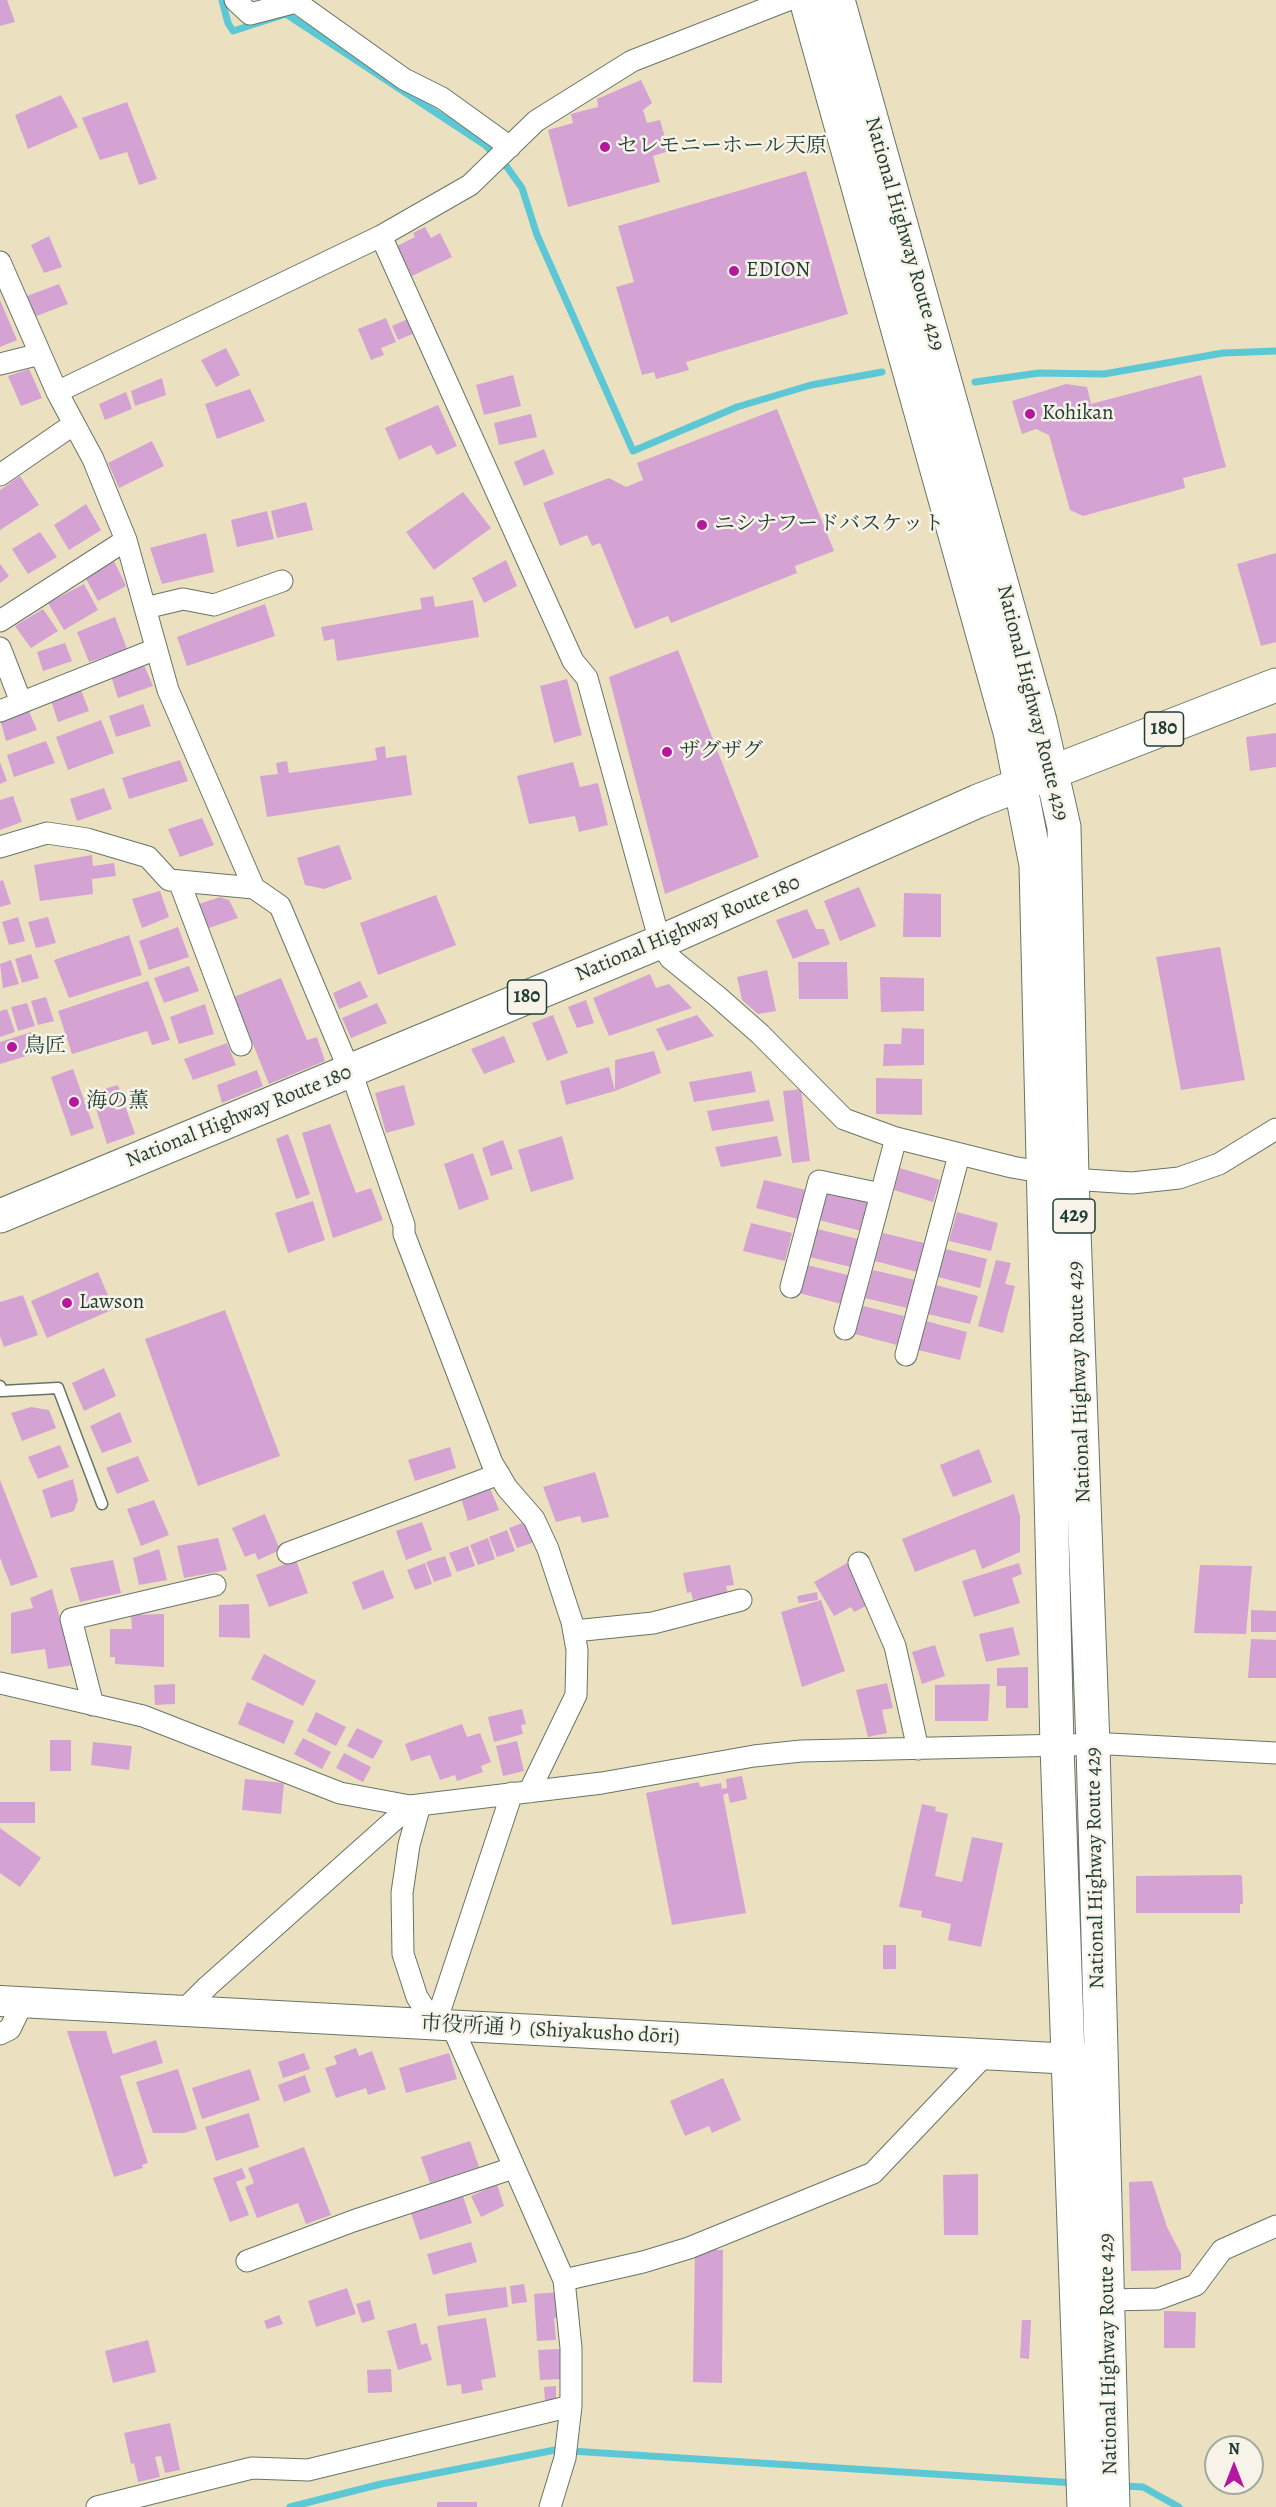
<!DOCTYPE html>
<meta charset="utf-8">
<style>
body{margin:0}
#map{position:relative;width:1276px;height:2507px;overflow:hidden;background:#ebe1c0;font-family:Alegreya,serif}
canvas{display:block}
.north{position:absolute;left:1204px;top:2435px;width:60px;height:60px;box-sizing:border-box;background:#f7f3e8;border:2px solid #a1aaa0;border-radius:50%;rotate:0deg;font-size:16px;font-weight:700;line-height:24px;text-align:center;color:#1f3d34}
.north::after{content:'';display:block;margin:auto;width:21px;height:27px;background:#b5179e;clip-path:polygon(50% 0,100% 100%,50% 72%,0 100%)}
</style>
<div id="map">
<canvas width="1276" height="2507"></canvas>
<div class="north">N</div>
</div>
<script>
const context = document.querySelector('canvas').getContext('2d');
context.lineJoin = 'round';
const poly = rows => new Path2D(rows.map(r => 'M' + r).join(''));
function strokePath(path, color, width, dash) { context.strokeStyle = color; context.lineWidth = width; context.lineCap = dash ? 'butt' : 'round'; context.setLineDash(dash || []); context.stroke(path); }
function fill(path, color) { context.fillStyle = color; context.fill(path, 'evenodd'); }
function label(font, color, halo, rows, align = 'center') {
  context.font = font + ' Alegreya,"Noto Serif JP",serif'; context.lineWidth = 5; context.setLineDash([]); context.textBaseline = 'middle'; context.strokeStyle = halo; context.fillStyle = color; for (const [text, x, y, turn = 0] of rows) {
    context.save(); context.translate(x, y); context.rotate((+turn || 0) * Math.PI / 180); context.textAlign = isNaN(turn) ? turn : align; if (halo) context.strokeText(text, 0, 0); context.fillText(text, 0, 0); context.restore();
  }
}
strokePath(poly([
 [222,0,228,23,233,31,286,14,485,145,507,167,522,188,537,235,633,451,737,407,811,385,882,372],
 [975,382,1039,373,1104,374,1223,353,1276,351],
 [1122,2486,1143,2487,1179,2507],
 [290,2507,381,2484,555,2450,1075,2483]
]), '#5cc8d5', 7);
fill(poly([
 [0,0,7,0,15,22,0,26],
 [641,80,652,103,643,110,647,123,660,120,669,151,653,156,660,182,568,207,548,130,573,123,571,114,598,107,597,99],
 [61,95,78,127,28,149,15,115],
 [127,102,157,179,139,185,127,152,100,160,82,118],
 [806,171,848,314,686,362,689,370,656,379,654,372,642,375,616,287,634,282,618,226],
 [425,227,431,238,440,233,452,257,412,276,397,246,415,237,413,233],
 [49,236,62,267,44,273,31,245],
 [59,284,68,304,34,317,27,296],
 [0,300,17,340,0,347],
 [386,318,396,342,381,348,384,355,371,360,358,329],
 [408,319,415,333,398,340,392,326],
 [226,348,240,375,216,387,201,360],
 [29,369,42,398,21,406,8,376],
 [513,375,521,406,484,415,476,385],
 [1201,375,1226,467,1183,478,1185,488,1083,516,1070,510,1049,435,1036,429,1022,434,1012,401,1066,384,1087,387,1091,404],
 [162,378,166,395,135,406,131,391],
 [250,389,265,421,217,439,205,404],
 [126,392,132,409,105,420,99,404],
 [438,405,457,446,437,455,431,445,399,460,385,428],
 [777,409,834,551,795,566,797,573,671,623,668,616,635,629,600,543,592,546,587,535,560,546,543,503,609,478,626,487,643,480,637,463],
 [531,414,537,437,499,445,494,423],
 [152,441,164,466,119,488,108,463],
 [544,449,554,474,524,486,514,462],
 [20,476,39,505,0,530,0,490],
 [463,492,491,528,434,570,406,532],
 [306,502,313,530,277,538,271,511],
 [86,504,101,530,69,550,54,525],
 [267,511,274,539,237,547,231,520],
 [40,532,57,557,28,574,12,549],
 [206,533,214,572,162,584,150,548],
 [1276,553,1276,642,1261,646,1237,564],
 [506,560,517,586,484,603,472,578],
 [114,561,126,586,98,601,86,579],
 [0,564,9,576,0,583],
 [84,584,98,610,64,630,48,603],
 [433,596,435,607,473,600,479,637,337,661,334,639,324,641,321,627,422,609,420,598],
 [265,604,275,636,187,666,177,637],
 [43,609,58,631,31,648,15,626],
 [115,617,127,649,89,662,77,632],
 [65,643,72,661,43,671,37,652],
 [678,650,759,857,665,894,609,677],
 [144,665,153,686,118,698,111,676],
 [567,679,582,735,554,743,540,686],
 [81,690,89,711,58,722,51,700],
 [143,704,151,726,116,737,109,716],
 [28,709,37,730,6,741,0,719],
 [101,720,114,753,68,770,56,737],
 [1276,733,1276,767,1250,771,1246,737],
 [46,741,55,763,14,777,7,755],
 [385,746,386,758,406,755,412,795,267,817,260,776,278,774,276,763,287,761,289,773,377,760,375,748],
 [180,760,188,781,129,799,122,778],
 [0,762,7,781,0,784],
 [573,762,580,787,598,783,608,825,579,832,575,816,529,824,517,776],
 [104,788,112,809,77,821,70,799],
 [13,796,22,822,0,830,0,800],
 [202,818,214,845,180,857,168,829],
 [339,845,352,879,324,889,305,885,297,858],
 [92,855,93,866,114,863,116,876,92,879,93,894,40,901,34,865],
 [3,880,11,904,0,907,0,881],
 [859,887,876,926,840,941,824,901],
 [160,891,169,917,142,928,132,899],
 [904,893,941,894,941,937,903,937],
 [436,895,456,945,378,975,360,923],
 [220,897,229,900,238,918,206,929,196,905],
 [807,909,816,929,824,929,830,944,793,959,776,920],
 [18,917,25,941,9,945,2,922],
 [48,917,56,943,36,948,28,922],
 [178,927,189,957,149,970,139,941],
 [129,935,142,975,69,998,54,960],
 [1220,947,1245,1080,1181,1090,1156,957],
 [31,954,39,978,22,983,15,959],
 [11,960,19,984,3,988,0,964],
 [798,962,847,962,848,999,799,999],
 [189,966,199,991,164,1003,154,978],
 [767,970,776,1011,758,1014,742,1000,737,977],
 [650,974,656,988,669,984,692,1008,609,1036,593,998],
 [880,977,924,978,924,1011,881,1012],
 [281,978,307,1040,317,1037,325,1061,269,1084,234,997],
 [148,981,170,1040,152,1045,147,1031,72,1054,58,1011],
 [360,981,368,997,339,1009,333,993],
 [46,997,54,1021,38,1025,31,1001],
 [586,1000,594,1023,577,1028,568,1007],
 [27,1003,35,1026,18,1031,11,1007],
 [377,1003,387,1023,351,1038,342,1018],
 [205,1004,214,1034,179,1044,170,1017],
 [7,1009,15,1032,0,1037,0,1011],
 [553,1015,568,1053,547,1061,532,1023],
 [697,1015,714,1036,667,1051,656,1029],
 [902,1028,924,1029,924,1065,883,1066,884,1044,901,1044],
 [31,1032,36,1053,0,1064,0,1042],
 [504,1036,515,1062,484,1074,471,1049],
 [227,1043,236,1065,193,1080,184,1059],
 [654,1051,661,1073,615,1091,615,1060],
 [609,1067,615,1091,566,1105,560,1081],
 [73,1069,94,1128,71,1136,51,1077],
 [257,1070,263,1086,222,1103,217,1085],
 [751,1071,756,1092,694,1102,689,1082],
 [876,1078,922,1079,922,1115,876,1114],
 [118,1085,135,1134,107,1144,91,1093],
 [404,1085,415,1125,386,1133,375,1093],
 [801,1089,810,1161,792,1163,783,1091],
 [769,1100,774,1121,712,1131,707,1111],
 [330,1124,356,1193,371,1188,383,1220,333,1238,302,1133],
 [288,1134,310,1194,296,1199,276,1139],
 [562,1136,574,1179,531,1192,518,1150],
 [777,1136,782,1156,721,1167,715,1147],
 [503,1140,513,1169,491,1176,482,1148],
 [473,1153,489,1199,459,1210,444,1164],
 [900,1168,940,1180,933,1202,894,1190],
 [764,1180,806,1190,798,1219,756,1208],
 [827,1192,869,1202,861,1231,819,1220],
 [313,1201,325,1240,288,1253,275,1213],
 [957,1212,998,1223,991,1251,949,1241],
 [751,1223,792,1233,785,1261,743,1251],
 [817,1229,858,1239,851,1267,809,1257],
 [883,1233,924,1243,917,1272,875,1261],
 [946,1249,987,1259,980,1288,938,1277],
 [996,1260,1011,1263,1005,1284,1015,1286,1003,1333,978,1326],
 [807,1265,848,1275,841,1304,799,1293],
 [873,1270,915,1280,907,1308,865,1298],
 [98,1272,114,1309,47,1338,31,1301],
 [936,1285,978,1296,970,1324,928,1314],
 [23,1295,38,1335,4,1347,0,1336,0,1302],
 [863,1306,904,1316,897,1345,855,1334],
 [225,1310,280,1456,198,1486,145,1339],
 [926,1321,967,1332,960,1360,918,1350],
 [104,1368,116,1396,84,1411,72,1383],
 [31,1407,49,1410,56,1428,22,1441,11,1413],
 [120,1412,132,1442,102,1453,90,1426],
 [60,1445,69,1467,38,1479,28,1457],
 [450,1447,456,1468,415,1481,408,1460],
 [979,1449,992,1482,953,1497,940,1465],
 [138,1456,149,1481,117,1494,106,1468],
 [595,1472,609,1517,582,1523,580,1516,556,1522,543,1487],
 [73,1479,78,1500,74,1511,51,1518,42,1490],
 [0,1480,38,1577,11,1586,0,1558],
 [490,1488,499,1510,468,1521,461,1498],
 [1014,1494,1020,1516,1020,1552,982,1569,975,1549,915,1572,902,1539],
 [154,1500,169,1535,141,1546,127,1509],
 [265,1514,280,1550,258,1560,255,1553,245,1557,232,1528],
 [528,1521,535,1542,517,1548,509,1528],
 [422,1522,432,1550,406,1560,396,1531],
 [507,1530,515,1551,497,1557,489,1537],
 [218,1538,227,1570,184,1578,177,1546],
 [488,1538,495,1559,478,1565,470,1545],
 [468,1546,475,1566,457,1572,449,1553],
 [159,1549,167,1580,139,1585,133,1558],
 [445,1556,452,1576,434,1582,426,1562],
 [113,1560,121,1593,80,1602,70,1568],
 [296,1560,308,1593,269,1607,256,1575],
 [425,1563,432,1584,415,1590,407,1570],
 [847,1563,867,1598,862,1600,866,1606,854,1612,851,1607,834,1616,814,1582],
 [1019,1563,1022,1574,1012,1578,1020,1603,974,1617,962,1581],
 [730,1565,734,1585,726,1586,728,1594,693,1600,691,1592,687,1593,683,1573],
 [1200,1565,1252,1566,1246,1634,1194,1633],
 [383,1570,394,1598,363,1610,352,1582],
 [52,1589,73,1665,48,1669,45,1649,11,1654,11,1613,33,1608,30,1598],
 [817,1592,818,1600,799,1603,797,1596],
 [821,1600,845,1671,802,1687,781,1612],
 [249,1604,250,1638,219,1637,219,1605],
 [1251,1610,1276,1611,1276,1632,1251,1632],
 [164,1614,164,1667,115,1664,115,1657,110,1657,110,1629,132,1629,131,1615],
 [1013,1627,1020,1655,986,1662,979,1634],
 [1251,1639,1276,1640,1276,1678,1248,1678],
 [935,1645,945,1676,922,1684,912,1652],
 [264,1654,316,1681,303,1706,251,1679],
 [1028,1667,1028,1708,1006,1708,1006,1686,997,1686,997,1668],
 [887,1683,893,1708,882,1710,887,1733,868,1737,856,1690],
 [175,1684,175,1704,155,1705,154,1685],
 [990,1684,988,1721,935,1721,935,1685],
 [247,1702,294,1721,284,1744,238,1724],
 [522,1709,526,1724,521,1725,523,1734,494,1742,488,1717],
 [316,1712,346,1727,336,1746,307,1731],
 [462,1724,467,1737,480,1733,491,1762,481,1766,483,1772,457,1781,455,1775,440,1780,430,1755,411,1761,405,1744],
 [357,1728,383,1741,373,1759,347,1746],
 [303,1738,331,1752,322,1769,294,1754],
 [50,1740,71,1740,71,1771,50,1771],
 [517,1741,524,1771,503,1776,496,1746],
 [93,1742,132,1746,129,1770,91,1765],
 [344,1753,371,1767,363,1782,336,1768],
 [742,1776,747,1799,730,1803,728,1793,723,1795,746,1913,672,1925,646,1793,699,1782,700,1787,721,1783,722,1789,727,1788,726,1779],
 [245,1779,284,1783,281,1814,242,1810],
 [0,1802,35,1802,35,1823,0,1823],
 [922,1804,936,1807,935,1811,948,1814,935,1876,962,1882,972,1837,1003,1843,981,1947,948,1940,951,1924,921,1917,922,1911,899,1907],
 [0,1828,41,1858,20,1887,0,1873],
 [1240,1875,1242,1876,1243,1904,1240,1904,1240,1913,1136,1913,1136,1876],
 [883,1945,896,1945,896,1969,883,1969],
 [67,2031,106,2031,113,2054,156,2040,163,2063,120,2076,148,2163,142,2165,143,2168,114,2177],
 [356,2048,359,2056,372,2051,386,2089,368,2095,366,2088,336,2098,325,2068,337,2064,334,2056],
 [304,2053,310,2069,283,2078,278,2062],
 [449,2053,457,2079,406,2093,399,2068],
 [178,2069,197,2129,184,2133,153,2133,136,2082],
 [250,2069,260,2100,202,2119,192,2088],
 [305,2075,311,2092,284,2102,278,2085],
 [723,2078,741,2120,712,2133,709,2126,685,2136,670,2101],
 [249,2113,259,2147,216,2161,205,2127],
 [470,2141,479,2167,430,2183,421,2157],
 [304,2147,331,2215,306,2224,298,2203,257,2218,245,2187,254,2183,248,2168],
 [242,2168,246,2178,236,2182,249,2215,230,2222,213,2178],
 [978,2174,978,2235,944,2235,943,2175],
 [1152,2181,1167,2227,1181,2254,1181,2270,1131,2271,1129,2182],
 [497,2184,504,2206,481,2217,471,2196],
 [463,2196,472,2223,420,2240,411,2213],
 [471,2242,477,2262,433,2275,427,2254],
 [695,2249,723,2250,722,2383,693,2382],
 [524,2284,527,2302,512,2304,510,2286],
 [506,2287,508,2307,448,2316,445,2294],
 [347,2288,356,2314,316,2327,308,2301],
 [560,2292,562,2317,554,2318,556,2340,537,2341,534,2294],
 [370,2300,375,2319,362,2323,356,2304],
 [1164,2311,1196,2312,1195,2348,1164,2348],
 [279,2315,283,2324,267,2329,264,2321],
 [486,2318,496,2377,481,2380,483,2390,462,2394,461,2384,447,2386,437,2326],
 [1022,2320,1031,2320,1029,2359,1020,2358],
 [416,2323,421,2345,427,2343,432,2360,398,2370,387,2331],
 [148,2340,156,2372,113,2383,105,2351],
 [561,2349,562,2379,540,2380,538,2350],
 [391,2369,392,2392,368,2393,367,2370],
 [556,2386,556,2401,545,2401,544,2387],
 [170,2423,180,2470,165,2473,161,2456,155,2457,160,2477,138,2482,134,2463,131,2464,124,2433],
 [437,2502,477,2502,477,2507,437,2507]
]), '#d4a3d3');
const lane = poly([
 [0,1386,2,1391,58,1388,102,1504]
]);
const street = poly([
 [235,0,250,14,296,2,404,79,442,98,510,147],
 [381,236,573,661,587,678,660,942,670,958,718,997,760,1034,844,1119,896,1138,1012,1167,1086,1180,1132,1183,1179,1178,1219,1164,1276,1129],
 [0,262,57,392,93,459,126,540,168,690,254,888],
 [0,364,40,354],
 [57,392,381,236,470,185,536,121,632,61,788,0],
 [0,475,74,424],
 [145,608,183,599,214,605,282,581],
 [0,621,126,540],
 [0,648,21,702],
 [0,711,156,649],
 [0,847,47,833,87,839,148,857,169,880,254,888,280,906,356,1086,404,1225,404,1234,492,1463,507,1488,534,1519,548,1549,572,1622,577,1650,576,1695,529,1792],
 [179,881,241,1045],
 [791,1287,819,1181,881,1194],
 [845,1329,896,1138],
 [906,1355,959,1155],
 [288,1553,499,1474],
 [859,1563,895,1646,918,1749],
 [574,1631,653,1623,741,1600],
 [0,1683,143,1716,340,1793,410,1806,602,1783,754,1756,801,1751,1110,1744,1276,1753],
 [93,1705,71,1619,215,1585],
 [420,1805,409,1845,402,1893,403,1954,417,1997,435,2025],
 [184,2010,208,1986,410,1806],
 [435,2025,512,1793],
 [452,2026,564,2280,571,2348,571,2406,565,2458,550,2507],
 [0,2034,10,2029,23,2002],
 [247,2261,353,2221,513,2168],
 [564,2280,643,2262,689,2248,873,2173,985,2055],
 [1108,2300,1158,2299,1196,2285,1222,2250,1276,2226],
 [97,2507,252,2468,308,2470,571,2406]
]);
const secondary = poly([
 [0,2001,1091,2060]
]);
const highway = poly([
 [806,0,1010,732,1036,865,1057,1746,1084,2507],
 [838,0,1040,721,1064,827,1072,1177,1093,1745,1113,2507],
 [0,1216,660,942,978,801,1276,685]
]);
strokePath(lane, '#667665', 13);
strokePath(street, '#667665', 23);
strokePath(secondary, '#667665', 32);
strokePath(highway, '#667665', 35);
strokePath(lane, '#fff', 10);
strokePath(street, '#fff', 21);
strokePath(secondary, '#fff', 30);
strokePath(highway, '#fff', 33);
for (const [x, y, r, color] of [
 [605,147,6,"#b5179e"],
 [734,271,6,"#b5179e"],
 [1030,414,6,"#b5179e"],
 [702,525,6,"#b5179e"],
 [667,752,6,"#b5179e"],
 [12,1047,6,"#b5179e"],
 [74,1102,6,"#b5179e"],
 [67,1303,6,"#b5179e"]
]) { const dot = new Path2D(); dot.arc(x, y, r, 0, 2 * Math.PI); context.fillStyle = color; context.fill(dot); strokePath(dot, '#f7f3e8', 2); }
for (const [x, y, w] of [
 [1164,729,39],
 [527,997,39],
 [1074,1216,42]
]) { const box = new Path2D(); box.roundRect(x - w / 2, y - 17, w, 34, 4.5); context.fillStyle = '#f7f3e8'; context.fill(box); strokePath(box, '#1f3d34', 1.5); }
label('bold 20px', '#1f3d34', null, [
 ["180",1164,729],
 ["180",527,997],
 ["429",1074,1216]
]);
label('21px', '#1f3d34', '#f7f3e8', [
 ["セレモニーホール天原",617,147],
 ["EDION",746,271],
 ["Kohikan",1042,414],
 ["ニシナフードバスケット",714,525],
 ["ザグザグ",679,752],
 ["鳥匠",24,1047],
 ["海の薫",86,1102],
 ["Lawson",79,1303]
], 'left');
label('21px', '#1f3d34', '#f7f3e8', [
 ["National Highway Route 429",904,234,74],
 ["National Highway Route 429",1032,703,76],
 ["National Highway Route 180",688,929,-23],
 ["National Highway Route 180",239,1117,-22],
 ["National Highway Route 429",1080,1382,-92],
 ["National Highway Route 429",1096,1868,-91],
 ["市役所通り (Shiyakusho dōri)",550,2031,3],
 ["National Highway Route 429",1109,2354,-91]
]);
</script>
